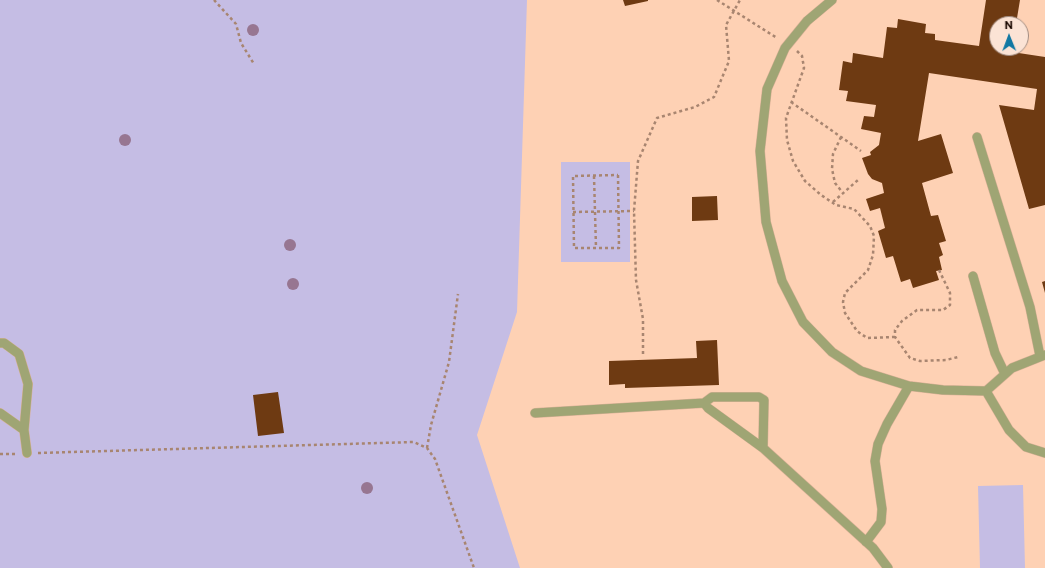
<!DOCTYPE html>
<style>
body{margin:0}
#map{position:relative;width:1045px;height:568px;overflow:hidden;background:#fed1b4;font-family:Commissioner,sans-serif}
canvas{display:block}
.north{position:absolute;left:989px;top:16px;width:40px;height:40px;box-sizing:border-box;background:#fbe3d5;border:1px solid #a18b80;border-radius:50%;rotate:359deg;font-size:11px;font-weight:700;line-height:16px;text-align:center;color:#190700}
.north::after{content:'';display:block;margin:auto;width:14px;height:18px;background:#1178a3;clip-path:polygon(50% 0,100% 100%,50% 72%,0 100%)}
</style>
<div id="map">
<canvas width="1045" height="568"></canvas>
<div class="north">N</div>
</div>
<script>
const context = document.querySelector('canvas').getContext('2d');
context.lineJoin = 'round';
function fill(path, color) { context.fillStyle = color; context.fill(path, 'evenodd'); }
const poly = rows => new Path2D(rows.map(r => 'M' + r).join(''));
function strokePath(path, color, width, dash) { context.strokeStyle = color; context.lineWidth = width; context.lineCap = dash ? 'butt' : 'round'; context.setLineDash(dash || []); context.stroke(path); }
fill(poly([
 [0,0,527,0,517,312,477,435,520,568,0,568],
 [561,162,630,162,630,262,561,262],
 [1023,485,1025,568,980,568,978,486]
]), '#c5bde4');
fill(poly([
 [623,0,648,0,648,1,625,6],
 [986,0,1020,0,1016,24,997,24,997,48,1013,48,1012,52,1045,57,1045,205,1029,209,999,105,1034,110,1037,89,929,73,918,141,941,134,953,173,922,183,931,216,938,215,946,241,939,243,943,255,939,257,942,270,936,271,939,280,913,288,910,279,901,282,893,256,886,258,878,231,885,228,880,208,870,211,866,199,884,193,882,183,872,179,868,174,862,158,871,155,870,152,879,145,881,133,861,129,864,116,874,117,876,105,846,101,848,91,839,90,843,61,852,63,853,53,883,58,887,27,897,28,898,19,926,24,925,33,935,34,935,40,979,46],
 [717,196,718,220,692,221,692,197],
 [1045,281,1045,293,1042,282],
 [717,340,719,385,625,388,625,384,609,385,609,361,697,358,696,341],
 [278,392,284,433,258,436,253,395]
]), '#6e3a12');
const lane = poly([
 [832,0,807,21,785,48,767,89,760,151,766,222,782,281,803,322,832,352,861,371,909,386,943,390,986,391,1012,368,1045,355],
 [977,137,1030,307,1040,356],
 [973,276,995,353,1005,374],
 [0,343,4,343,19,354,28,384,24,430,27,453],
 [986,391,1009,430,1026,447,1045,453],
 [0,413,24,430],
 [535,413,704,403],
 [763,448,764,400,759,397,712,397,704,403,708,408,763,448,873,548,888,568],
 [866,542,881,522,882,509,875,461,878,444,887,424,909,386]
]);
strokePath(lane, '#d9b197', 10);
strokePath(poly([
 [214,0,236,24,241,43,254,64],
 [717,0,777,38],
 [797,51,802,56,804,68,786,118,787,140,793,161,805,181,821,195,836,205,854,209,870,226,874,236,873,255,868,270,845,293,843,302,845,313,857,331,867,338,895,337],
 [791,102,861,151],
 [841,137,833,154,832,169,835,183,843,193],
 [618,175,619,248,574,248,573,176,618,175],
 [594,176,596,248],
 [833,202,858,180],
 [573,212,634,211],
 [939,270,950,293,950,305,943,310,917,310,902,321,895,330,895,337,910,358,920,361,946,360,958,357],
 [643,354,643,319,636,280,634,211,638,161,657,118,695,107,714,97,729,61,726,25,740,0],
 [427,448,431,425,449,362,458,294],
 [38,453,414,442,427,448,435,459,474,568],
 [0,454,15,454]
]), '#a88570', 2.5, [3, 3]);
strokePath(lane, '#9fa574', 9);
context.fillStyle = '#977691';
for (const [x, y] of [
 [253,30],
 [125,140],
 [290,245],
 [293,284],
 [367,488]
]) { context.beginPath(); context.arc(x, y, 6, 0, 2 * Math.PI); context.fill(); }
</script>
